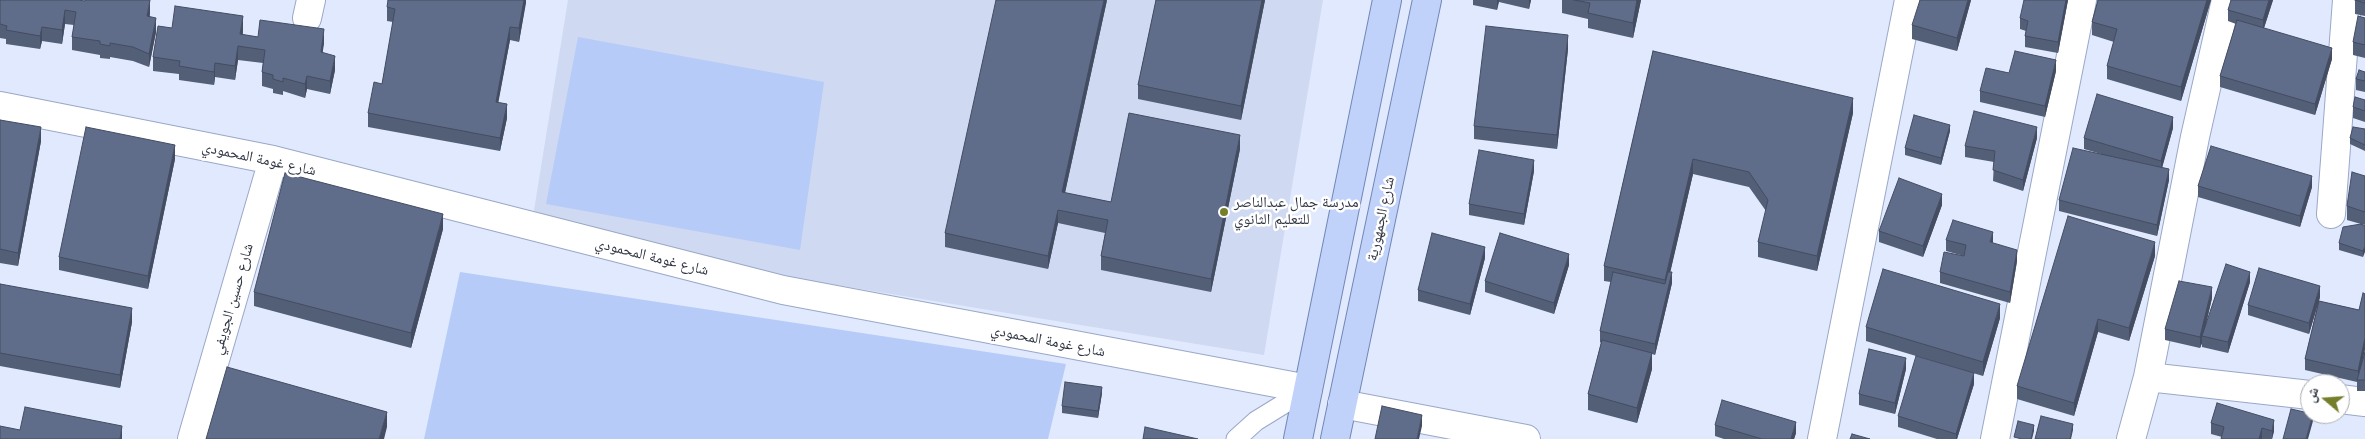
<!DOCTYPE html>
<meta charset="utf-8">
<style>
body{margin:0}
#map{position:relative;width:2365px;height:439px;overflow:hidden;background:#e0e9fd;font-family:"Open Sans","Noto Naskh Arabic",sans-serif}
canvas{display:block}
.north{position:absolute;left:2300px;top:374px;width:50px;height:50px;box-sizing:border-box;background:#fff;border:1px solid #abaeb3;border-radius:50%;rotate:288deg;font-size:14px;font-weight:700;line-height:20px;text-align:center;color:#2e3441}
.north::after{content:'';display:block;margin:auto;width:18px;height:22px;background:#747e2b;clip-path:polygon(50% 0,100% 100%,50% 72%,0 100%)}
</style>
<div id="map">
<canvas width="2365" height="439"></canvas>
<div class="north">ش</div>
</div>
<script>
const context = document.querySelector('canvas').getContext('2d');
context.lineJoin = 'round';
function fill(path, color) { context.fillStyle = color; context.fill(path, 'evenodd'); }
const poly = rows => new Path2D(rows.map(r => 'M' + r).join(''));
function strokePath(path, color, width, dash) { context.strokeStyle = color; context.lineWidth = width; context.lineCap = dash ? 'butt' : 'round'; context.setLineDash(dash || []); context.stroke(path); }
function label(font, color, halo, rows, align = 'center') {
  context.font = font + ' "Open Sans","Noto Naskh Arabic",sans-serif'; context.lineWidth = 5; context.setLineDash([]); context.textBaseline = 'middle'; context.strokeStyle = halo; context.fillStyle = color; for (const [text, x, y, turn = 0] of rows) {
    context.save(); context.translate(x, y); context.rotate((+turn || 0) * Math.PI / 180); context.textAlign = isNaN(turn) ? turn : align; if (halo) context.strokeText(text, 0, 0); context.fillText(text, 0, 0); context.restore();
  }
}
fill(poly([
 [568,0,1323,0,1264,355,530,235]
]), '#cfd9f2');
fill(poly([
 [578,37,824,82,800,250,546,204],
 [460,272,1066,364,1048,439,424,439]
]), '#b7cbf8');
const service = poly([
 [1236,439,1256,421,1308,389]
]);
const minor = poly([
 [307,18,311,0],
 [0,106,273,160,783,290,1308,389],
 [2331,214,2347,0],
 [2148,377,2310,395],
 [2340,399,2365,402],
 [1342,404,1526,439],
 [192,439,273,160],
 [1822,439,1909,0],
 [1995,439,2082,0],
 [2131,439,2148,377,2195,137,2226,0]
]);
const primary = poly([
 [1298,439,1387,0],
 [1335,439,1427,0]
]);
strokePath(service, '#9aa8c7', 21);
strokePath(minor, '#9aa8c7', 30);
strokePath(primary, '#7287b7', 30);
strokePath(service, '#fff', 19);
strokePath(minor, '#fff', 28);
strokePath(primary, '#c0d1fa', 28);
fill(poly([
 [0,0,150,14,149,17,156,32,149,67,133,61,110,57,110,59,100,58,100,55,72,50,72,37,74,25,65,24,62,44,42,41,40,49,6,44,6,39,0,38],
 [526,0,519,42,510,40,498,102,507,118,500,151,368,127,368,113,382,84,393,22,387,21,387,7],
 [1107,0,1065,193,1111,202,1240,149,1211,292,1101,270,1101,256,1105,233,1058,223,1048,269,945,247,945,233],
 [1156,0,1265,0,1241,120,1138,99,1138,85],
 [1473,0,1531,0,1529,9,1499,2,1497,10,1473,5],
 [1562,0,1641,0,1633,38,1588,28,1588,19,1562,13],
 [1971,0,1957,51,1912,39,1912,25],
 [2068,0,2058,53,2025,47,2025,36,2026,31,2020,29,2020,18],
 [2098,0,2211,0,2181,101,2107,79,2107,66,2114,42,2092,35,2092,22],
 [2273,0,2264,28,2332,59,2315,115,2220,87,2220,76,2236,24,2228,21,2228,10],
 [2355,0,2365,0,2365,16,2355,14],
 [2365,18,2365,58,2353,55,2353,42],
 [172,28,243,30,243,35,258,37,324,43,322,52,335,70,330,94,307,89,305,98,283,91,283,95,273,93,273,89,262,86,262,72,263,63,238,60,235,80,215,77,214,85,179,80,179,74,153,71,153,57],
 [1568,49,1557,149,1474,139,1474,126],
 [1653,51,1853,113,1817,271,1758,257,1758,242,1766,211,1749,187,1693,174,1670,272,1672,283,1655,355,1652,354,1652,369,1637,423,1588,410,1588,394,1601,343,1600,342,1600,331,1611,282,1604,281,1604,266],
 [2056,71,2045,117,1980,102,1980,91],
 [2365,72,2365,92,2356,90,2356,79],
 [2365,100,2365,122,2353,118,2353,107],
 [0,120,41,141,18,266,0,263],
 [2173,128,2162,167,2169,180,2157,236,2059,211,2059,200,2101,154,2084,149,2084,138],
 [2365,129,2365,151,2350,144,2350,138],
 [1950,131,1941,165,1905,155,1905,148],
 [2037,138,2023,191,1993,181,1994,162,1965,157,1965,146],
 [175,159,148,289,59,270,59,257],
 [1534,171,1524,225,1469,215,1469,204],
 [2365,176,2365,225,2362,224,2365,226,2363,257,2339,250,2339,243,2361,224,2347,220,2347,206],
 [2198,186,2312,187,2300,227,2198,197],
 [1942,205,1923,257,1879,242,1879,231],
 [443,229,411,348,254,306,254,292],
 [1946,240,1993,243,2017,261,2010,303,1940,283,1940,272,1964,256,1946,251],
 [2155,256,2129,341,2098,332,2074,416,2017,399,2017,386],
 [1485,258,1470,315,1418,301,1418,290],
 [1569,265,1554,314,1485,292,1485,281],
 [2250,282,2228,353,2202,347,2202,343,2200,348,2165,340,2165,329,2212,298,2206,324],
 [0,284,132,322,120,388,0,366],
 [2365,294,2365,349,2361,367,2365,352,2365,391,2357,391,2357,382,2305,370,2305,359,2318,304,2309,334,2248,315,2248,305,2320,297,2319,301,2359,310],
 [2000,318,1983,376,1866,341,1866,327],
 [1906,369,1895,414,1859,405,1859,394],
 [1974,384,1957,439,1937,439,1898,427,1898,416],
 [1102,393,1098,418,1062,413,1062,406],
 [2217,403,2274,431,2272,439,2221,439,2222,437,2211,434,2211,423],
 [1715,425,1796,433,1794,439,1724,439,1715,436]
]), '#535e77');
fill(poly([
 [150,0,150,14,147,30,147,16],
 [524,0,526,0,526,3,519,42,519,28],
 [1104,0,1107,0,1062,206,1062,192],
 [1262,0,1265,0,1241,120,1241,106],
 [1497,0,1499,0,1497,10],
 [1529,0,1531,0,1529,9],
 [1637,0,1641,0,1633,38,1633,23],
 [1968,0,1971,0,1957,51,1957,38],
 [2066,0,2068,0,2058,53,2058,42],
 [2207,0,2211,0,2181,101,2181,87],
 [2269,0,2273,0,2263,31,2263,20],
 [65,10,65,24,62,44,62,30],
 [243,16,243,30,240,48,240,34],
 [156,18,156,32,149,67,149,54],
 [42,27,42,41,40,49,40,36],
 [510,27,510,40,496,115,496,102],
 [324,29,324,43,321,65,321,52],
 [1568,35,1568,49,1557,149,1557,135],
 [238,46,238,60,235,80,235,66],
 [2332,48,2332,59,2315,115,2315,104],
 [335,56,335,70,330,94,330,81],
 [2056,60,2056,71,2045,117,2045,106],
 [215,63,215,77,214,85,214,72],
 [307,76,307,89,305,98,305,84],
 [1853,98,1853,113,1817,271,1817,256],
 [507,104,507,118,500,151,500,138],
 [2173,117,2173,128,2161,172,2161,161],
 [1950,125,1950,131,1941,165,1941,158],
 [41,127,41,141,18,266,18,253],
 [2037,127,2037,138,2023,191,2023,180],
 [1240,135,1240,149,1211,292,1211,279],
 [175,145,175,159,148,289,148,276],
 [1693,159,1693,174,1665,295,1665,280],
 [1534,160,1534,171,1524,225,1524,214],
 [2169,169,2169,180,2157,236,2157,225],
 [2312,176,2312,187,2300,227,2300,216],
 [1942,194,1942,205,1923,257,1923,246],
 [1058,210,1058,223,1048,269,1048,256],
 [443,214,443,229,411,348,411,333],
 [1993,232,1993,243,1990,242],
 [2155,242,2155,256,2129,341,2129,328],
 [2365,246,2365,252,2363,257,2363,251],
 [1485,247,1485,258,1470,315,1470,304],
 [2017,250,2017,261,2010,303,2010,292],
 [1569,254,1569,265,1554,314,1554,303],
 [1672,272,1672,283,1655,355,1655,344],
 [2250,272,2250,282,2228,353,2228,342],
 [2320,286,2320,297,2309,334,2309,323],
 [2212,287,2212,298,2203,337,2202,336,2202,343,2200,348,2200,337],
 [2000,304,2000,318,1983,376,1983,362],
 [132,308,132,322,120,388,120,375],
 [2098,319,2098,332,2074,416,2074,403],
 [2365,338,2365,349,2358,382,2358,371],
 [1652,353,1652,369,1637,423,1637,408],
 [1906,358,1906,369,1895,414,1895,403],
 [1974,373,1974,384,1957,439,1956,439,1956,434],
 [1102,387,1102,393,1098,418,1098,411],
 [387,412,387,427,384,439,379,439],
 [2313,414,2313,421,2308,439,2306,439],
 [1422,415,1422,426,1419,439,1417,439],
 [2274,420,2274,431,2272,439,2272,431],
 [1796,422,1796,433,1794,439,1791,439],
 [2073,424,2073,430,2071,439,2070,439],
 [2034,425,2034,431,2032,439,2031,439],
 [122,426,122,439,120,439],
 [2262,428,2262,439,2259,439]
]), '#434c61');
const building = poly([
 [0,0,78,0,85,1,85,0,150,0,147,16,156,18,149,54,133,47,110,43,110,46,100,44,100,41,72,37,76,12,65,10,62,30,42,27,40,36,6,30,7,26,0,24,0,0],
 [388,0,524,0,519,28,510,27,496,102,507,104,500,138,368,113,374,82,382,84,395,9,387,7,388,0],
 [996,0,1104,0,1062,192,1111,202,1129,113,1240,135,1211,279,1101,256,1108,220,1058,210,1048,256,945,233,996,0],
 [1156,0,1262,0,1241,106,1138,85,1156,0],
 [1574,0,1637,0,1633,23,1588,13,1590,3,1574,0],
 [1920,0,1968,0,1957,38,1912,25,1920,0],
 [2024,0,2066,0,2058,42,2025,36,2028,21,2020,18,2024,0],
 [2098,0,2207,0,2181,87,2107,66,2117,29,2092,22,2098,0],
 [2231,0,2269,0,2263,20,2228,10,2231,0],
 [2355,0,2365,0,2365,3,2355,0],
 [175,6,243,16,240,34,258,37,260,20,324,29,321,52,335,56,330,81,307,76,305,84,283,78,283,82,273,79,273,75,262,72,265,50,238,46,235,66,215,63,214,72,179,66,180,61,153,57,158,26,172,28,175,6],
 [2358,16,2365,18,2365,45,2353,42,2358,16],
 [2237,20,2332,48,2315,104,2220,76,2237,20],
 [1486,26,1568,35,1557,135,1474,126,1486,26],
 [1653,51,1853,98,1817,256,1758,242,1768,200,1749,172,1693,159,1665,280,1604,266,1653,51],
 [2015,51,2056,60,2045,106,1980,91,1986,68,2009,73,2015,51],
 [2359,70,2365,72,2365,81,2356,79,2359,70],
 [2097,94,2173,117,2161,161,2084,138,2097,94],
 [2355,97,2365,100,2365,111,2353,107,2355,97],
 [1974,111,2037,127,2023,180,1993,170,1995,151,1965,146,1974,111],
 [1914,115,1950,125,1941,158,1905,148,1914,115],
 [0,120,41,127,18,253,0,249,0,120],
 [86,127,175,145,148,276,59,257,86,127],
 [2353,127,2365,129,2365,145,2350,138,2353,127],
 [2211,146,2312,176,2300,216,2198,186,2211,146],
 [2073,148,2169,169,2157,225,2059,200,2073,148],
 [1479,150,1534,160,1524,214,1469,204,1479,150],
 [2352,172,2365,176,2365,212,2347,206,2352,172],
 [285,173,443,214,411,333,254,292,285,173],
 [1899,178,1942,194,1923,246,1879,231,1899,178],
 [2068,216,2155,242,2129,328,2098,319,2074,403,2017,386,2068,216],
 [1953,220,1993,232,1990,242,2017,250,2010,292,1940,272,1944,252,1964,256,1966,245,1946,240,1953,220],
 [2361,224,2365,226,2365,246,2363,251,2339,243,2343,227,2361,224],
 [1432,233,1485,247,1470,304,1418,290,1432,233],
 [1500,233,1569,254,1554,303,1485,281,1500,233],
 [2226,264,2250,272,2228,342,2202,336,2226,264],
 [2259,268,2320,286,2309,323,2248,305,2259,268],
 [1883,269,2000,304,1983,362,1866,327,1883,269],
 [1613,272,1665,284,1668,272,1672,272,1655,344,1600,331,1613,272],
 [2179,281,2212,287,2200,337,2165,329,2179,281],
 [0,284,132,308,120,375,0,353,0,284],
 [2363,293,2365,294,2365,338,2358,371,2305,359,2319,301,2359,310,2363,293],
 [1602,340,1652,353,1637,408,1588,394,1602,340],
 [1869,349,1906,358,1895,403,1859,394,1869,349],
 [2365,352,2365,380,2357,380,2365,352],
 [1916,356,1974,373,1956,434,1898,416,1916,356],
 [227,367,387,412,379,439,206,439,227,367],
 [1065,382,1102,387,1098,411,1062,406,1065,382],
 [1722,400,1796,422,1791,439,1762,439,1715,425,1722,400],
 [2217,403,2274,420,2272,431,2262,428,2259,439,2221,439,2224,427,2211,423,2217,403],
 [1382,406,1422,415,1417,439,1375,439,1382,406],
 [25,407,122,426,120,439,0,439,0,426,20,430,25,407],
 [2291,409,2313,414,2306,439,2283,439,2291,409],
 [2041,416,2073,424,2070,439,2035,439,2041,416],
 [2018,421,2034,425,2031,439,2022,439,2014,437,2018,421],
 [1145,427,1198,439,1143,439,1145,427],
 [1852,434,1870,439,1850,439,1852,434]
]);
fill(building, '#606d8a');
strokePath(building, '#434c61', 1);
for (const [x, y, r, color] of [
 [1224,212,5,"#747e2b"]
]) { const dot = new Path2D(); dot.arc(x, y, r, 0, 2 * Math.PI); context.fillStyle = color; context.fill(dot); strokePath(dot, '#fff', 2); }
label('15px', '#2e3441', '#fff', [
 ["شارع غومة المحمودي",259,159,12],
 ["شارع الجمهورية",1381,219,-78],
 ["شارع غومة المحمودي",652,257,14],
 ["شارع حسين الجويفي",233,299,-74],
 ["شارع غومة المحمودي",1048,341,11]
]);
label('15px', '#2e3441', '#fff', [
 ["مدرسة جمال عبدالناصر",1234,203],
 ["للتعليم الثانوي",1234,220]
], 'left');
</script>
